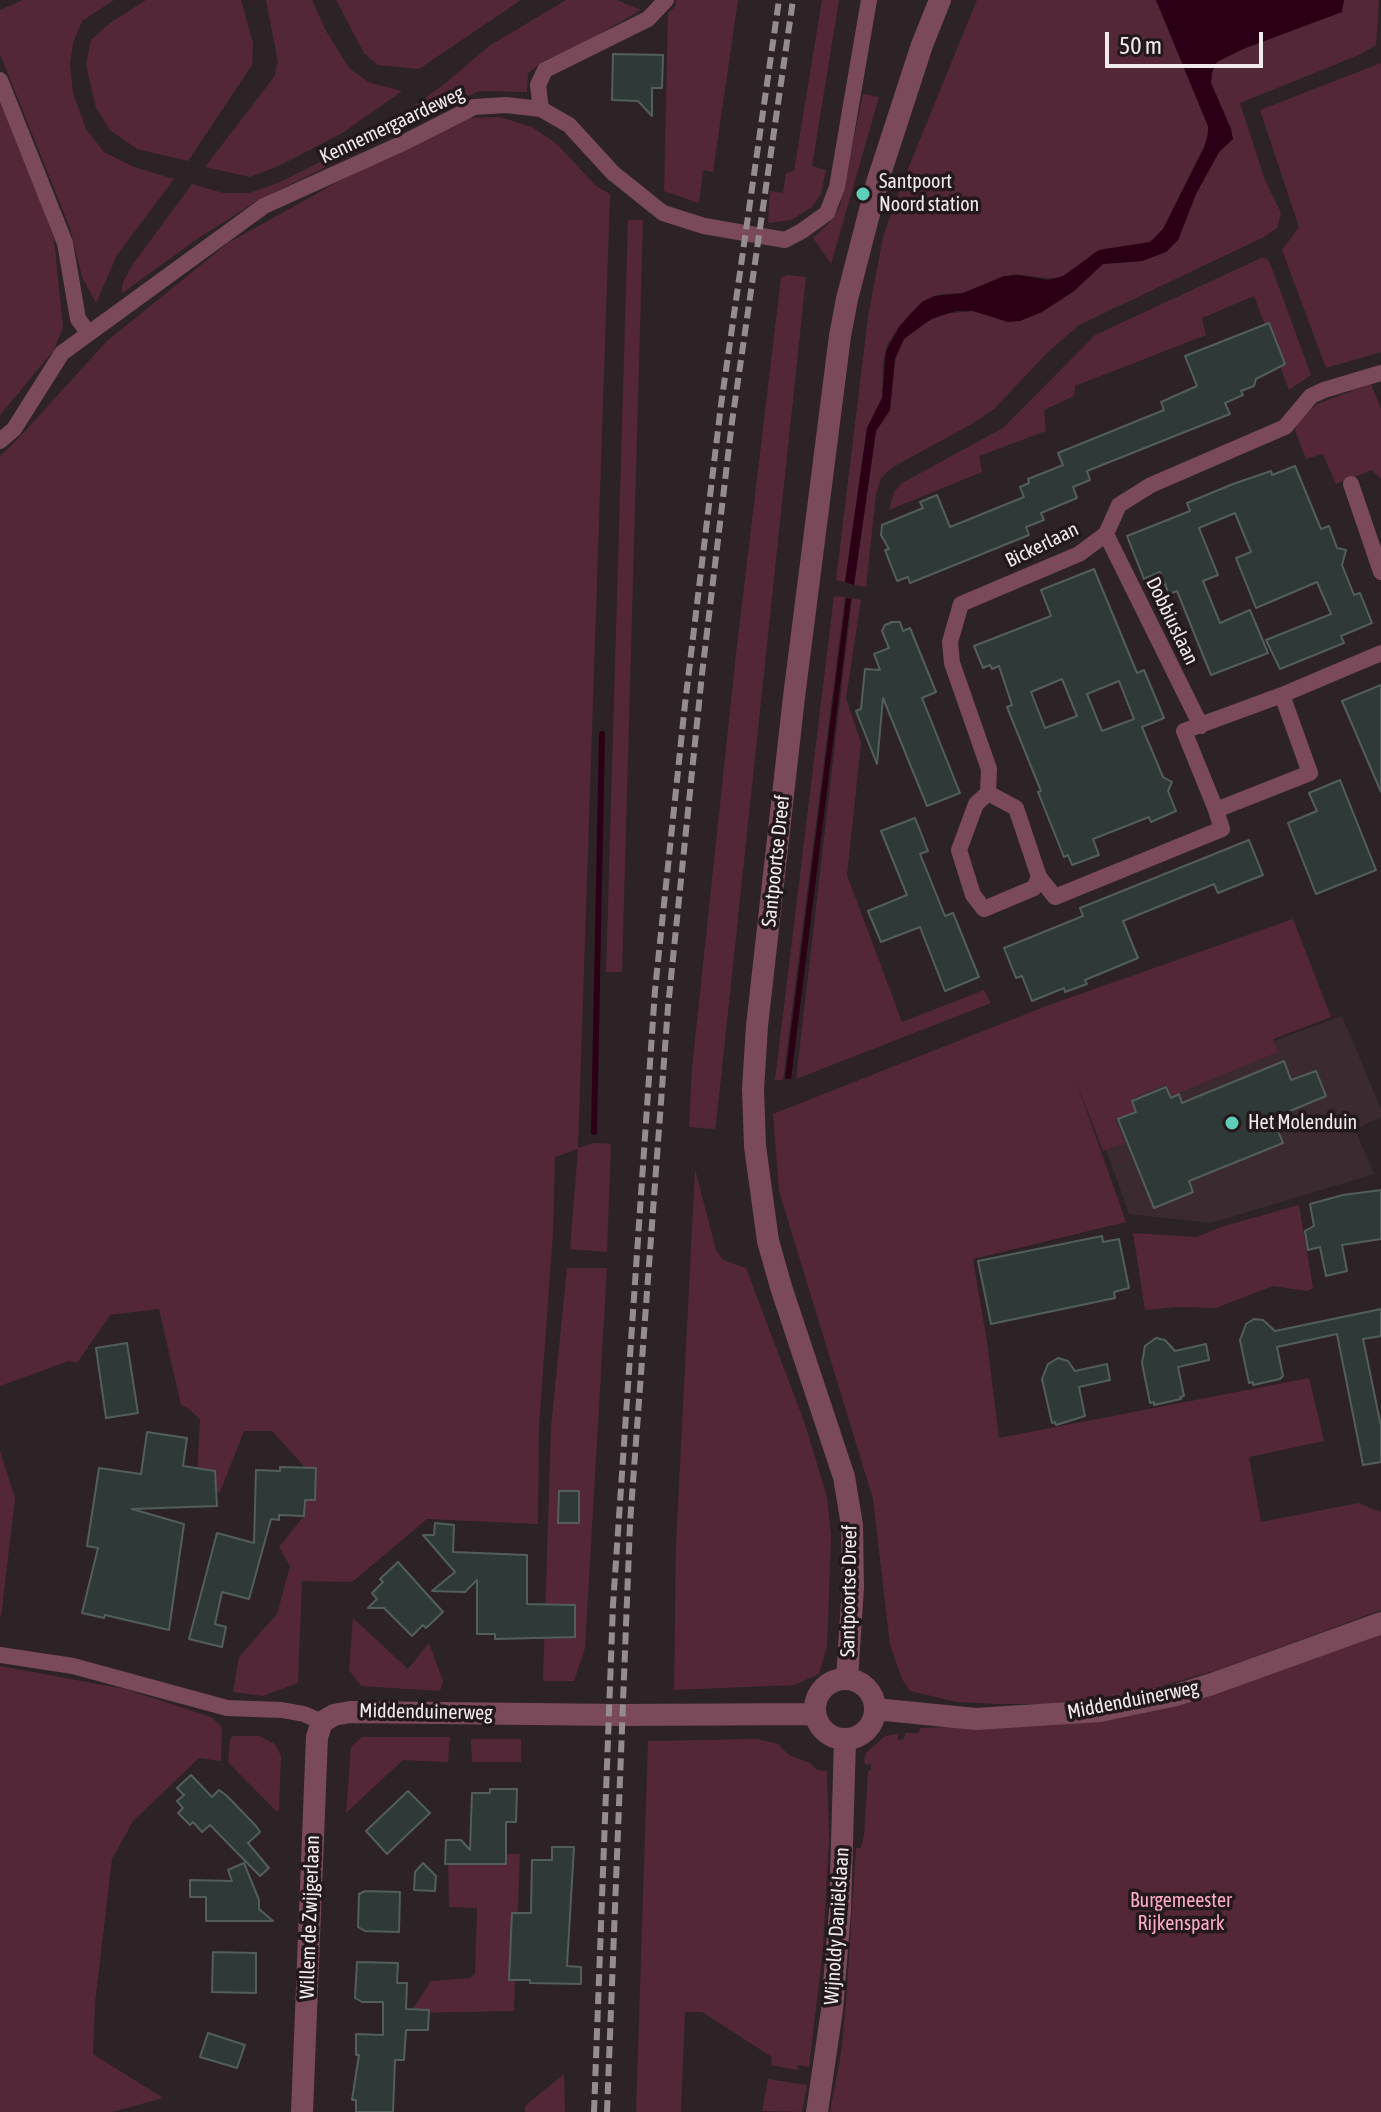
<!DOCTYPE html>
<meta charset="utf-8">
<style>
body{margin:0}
#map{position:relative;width:1381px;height:2112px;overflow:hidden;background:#2d2326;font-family:"Asap Condensed",sans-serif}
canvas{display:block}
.scale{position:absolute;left:1105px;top:32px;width:158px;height:36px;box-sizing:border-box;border:4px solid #f1eaec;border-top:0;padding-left:10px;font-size:24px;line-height:28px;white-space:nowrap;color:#f1eaec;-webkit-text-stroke:6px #23191c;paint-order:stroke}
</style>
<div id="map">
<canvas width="1381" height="2112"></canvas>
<div class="scale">50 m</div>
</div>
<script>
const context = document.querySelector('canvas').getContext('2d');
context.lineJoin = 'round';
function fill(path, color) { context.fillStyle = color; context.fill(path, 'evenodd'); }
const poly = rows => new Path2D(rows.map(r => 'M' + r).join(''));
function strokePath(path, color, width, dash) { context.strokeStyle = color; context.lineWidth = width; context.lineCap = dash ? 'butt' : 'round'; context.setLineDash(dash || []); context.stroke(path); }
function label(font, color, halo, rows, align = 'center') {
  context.font = font + ' "Asap Condensed",sans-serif'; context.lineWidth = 7; context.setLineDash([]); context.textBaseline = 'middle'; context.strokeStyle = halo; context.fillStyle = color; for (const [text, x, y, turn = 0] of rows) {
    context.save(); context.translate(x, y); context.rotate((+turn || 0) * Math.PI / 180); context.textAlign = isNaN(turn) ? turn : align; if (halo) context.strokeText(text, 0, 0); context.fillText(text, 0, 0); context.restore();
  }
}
fill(poly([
 [1342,1016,1381,1109,1381,1117,1355,1129,1374,1174,1211,1223,1129,1214,1091,1108]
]), '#3b2a2f');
fill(poly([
 [23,0,114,0,82,21,73,43,70,64,73,93,86,129,104,152,134,167,174,179,117,255,96,303,82,277,70,228,0,54,0,10],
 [146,0,241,0,253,43,252,65,188,161,137,149,110,130,96,108,86,64,91,40,110,23],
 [266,0,312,0,325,29,349,68,370,83,402,91,344,132,281,165,250,177,205,167,274,77,278,62],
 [336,0,521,0,419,69,378,65,364,53],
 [566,0,617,0,641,10,582,44,545,60,528,73,527,92,479,91,255,202,197,239,121,294,123,282,133,264,192,184,223,193,249,193,278,183,336,154,401,115,442,86,489,46],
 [676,0,738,0,713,172,703,170,699,203,664,191,668,13,675,7],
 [822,0,839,0,812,166,826,170,821,194,812,207,791,220,768,223,770,191,783,193,786,173,794,171],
 [977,0,1156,0,1208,126,1207,140,1163,229,1150,242,1132,247,1107,248,1094,253,1069,273,1056,279,1013,274,963,293,941,294,922,302,899,327,888,343,883,360,882,398,867,428,845,582,836,580,868,317,883,237,903,181],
 [1344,0,1379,0,1376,45,1359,55,1240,103,1265,180,1281,213,1277,228,1264,237,1079,325,1048,352,994,409,970,425,893,467,881,478,876,494,866,587,854,585,876,431,890,410,895,359,904,339,917,327,943,314,973,311,995,317,1042,312,1074,291,1103,264,1142,261,1166,252,1178,240,1196,194,1219,152,1231,141,1231,129,1211,83,1212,72,1217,61,1243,49,1341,12],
 [1381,63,1381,352,1326,368,1282,250,1299,227,1260,110],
 [863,94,879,97,831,264,813,238,830,222,840,206],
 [0,98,29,166,54,239,63,327,54,350,0,415],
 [500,117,532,127,557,144,596,186,610,194,578,1148,594,1143,611,1144,607,1252,570,1249,578,1149,555,1157,553,1233,539,1427,538,1524,427,1519,352,1582,302,1581,298,1683,263,1696,233,1692,239,1657,277,1614,290,1566,279,1547,304,1516,303,1465,272,1431,244,1431,220,1492,203,1498,196,1494,200,1419,189,1409,181,1405,159,1309,110,1315,77,1363,69,1361,0,1386,0,456,15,442,107,341,228,243,359,170,463,118],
 [628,220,643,220,622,972,606,972],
 [1261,258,1266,258,1270,263,1311,375,1289,390,1254,296,1202,318,1206,335,1075,386,1074,396,1044,410,1046,431,979,456,982,472,889,510,894,492,902,483,1003,428,1095,335],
 [787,275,806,277,719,1097,715,1129,689,1127,692,1068,736,654,781,278],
 [1371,384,1381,409,1381,479,1372,470,1336,484,1323,454,1306,459,1295,430,1300,419,1317,404],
 [834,596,845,597,783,1080,775,1080],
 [852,598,861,600,846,698,861,743,847,875,902,1022,984,990,991,1003,796,1079],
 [1293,919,1331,1017,1273,1039,1278,1052,1181,1092,1172,1096,1166,1084,1131,1099,1135,1111,1115,1120,1125,1143,1103,1151,1075,1078,1126,1222,973,1259,987,1342,999,1438,1309,1378,1324,1441,1249,1457,1261,1522,1358,1503,1381,1512,1381,1610,1221,1669,1154,1688,1120,1695,1045,1704,998,1704,957,1702,910,1691,902,1679,890,1645,873,1499,779,1191,773,1114,1049,1005],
 [695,1169,716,1250,723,1260,746,1268,805,1424,827,1497,831,1536,827,1646,819,1674,794,1685,674,1690,676,1544],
 [1299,1205,1313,1288,1308,1291,1273,1286,1216,1308,1177,1307,1145,1310,1133,1233,1196,1237,1224,1226],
 [567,1268,607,1268,585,1648,574,1681,543,1681,551,1427],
 [0,1451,15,1498,1,1617,0,1617],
 [353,1618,408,1669,429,1643,443,1681,440,1691,361,1686,349,1670],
 [1381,1632,1381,2112,830,2112,841,2053,846,2003,856,1848,861,1848,864,1835,868,1771,871,1770,871,1764,866,1765,864,1761,866,1753,885,1736,898,1734,898,1740,904,1739,905,1733,919,1733,920,1728,1061,1723],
 [0,1666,125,1689,211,1717,222,1727,221,1761,199,1758,133,1821,112,1859,95,2003,93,2054,163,2098,112,2112,0,2112],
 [232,1736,259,1736,275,1744,281,1756,279,1811,276,1811,228,1762,230,1740],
 [362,1737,450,1737,448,1762,403,1760,346,1813,351,1747],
 [471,1739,521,1739,521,1762,472,1762],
 [758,1739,778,1744,789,1755,810,1763,817,1770,827,1771,829,1839,823,1948,809,2067,798,2065,797,2070,771,2065,772,2057,702,2012,685,2012,681,2112,636,2112,648,1741],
 [448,1853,520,1854,514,2011,410,2013,431,1981,470,1978,475,1974,477,1908,449,1907],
 [564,2074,565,2112,525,2112,525,2106],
 [768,2079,807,2085,802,2112,762,2111]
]), '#532737');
fill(poly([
 [1156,0,1344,0,1342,12,1243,49,1217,62,1212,72,1211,83,1231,129,1233,139,1219,152,1196,194,1178,240,1166,252,1142,261,1103,264,1074,291,1042,312,1020,321,1008,322,973,311,956,311,931,319,904,339,895,359,890,410,876,431,854,585,845,582,867,428,882,398,886,351,899,327,912,312,922,302,934,296,963,293,1004,276,1019,275,1048,280,1063,276,1099,250,1150,242,1163,229,1204,148,1208,134,1208,126],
 [846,598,851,599,791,1079,785,1078]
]), '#2c0014');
strokePath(poly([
 [594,1132,602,734]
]), '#2c0014', 6);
const building = poly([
 [613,54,663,55,662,88,652,88,652,116,638,101,612,100,613,54],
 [1269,323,1285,364,1256,379,1254,386,1241,391,1243,395,1225,403,1230,414,1087,471,1090,480,1073,487,1077,498,1041,513,1044,520,1026,527,1029,535,910,583,908,577,897,581,885,550,889,549,881,535,882,525,923,508,920,502,937,495,950,527,1024,497,1020,487,1029,483,1028,479,1063,465,1058,453,1164,410,1161,402,1197,386,1185,356,1269,323],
 [1295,466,1321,529,1329,526,1337,548,1346,550,1342,565,1354,595,1360,593,1372,623,1341,636,1344,643,1280,669,1266,640,1331,614,1317,582,1256,608,1236,558,1251,552,1235,513,1199,528,1218,575,1203,581,1220,623,1250,610,1268,653,1211,675,1177,591,1169,594,1160,572,1144,579,1127,536,1190,511,1187,503,1233,484,1271,471,1272,475,1295,466],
 [1094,569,1137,673,1144,670,1164,718,1142,727,1163,777,1172,782,1168,791,1176,811,1151,822,1149,817,1093,839,1099,855,1072,865,1068,855,1064,857,1038,792,1041,791,1007,707,1012,705,999,666,992,669,990,665,983,668,974,646,1051,616,1041,590,1094,569],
 [1062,679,1077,716,1045,728,1031,692,1062,679],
 [1119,681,1134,719,1102,731,1087,694,1119,681],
 [892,622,900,622,903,631,910,628,936,692,922,698,960,793,927,806,883,698,877,764,856,711,861,709,865,669,880,670,874,654,889,648,882,631,885,625,892,622],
 [1381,685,1381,792,1342,701,1381,685],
 [1340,780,1376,870,1316,894,1288,823,1317,811,1309,793,1340,780],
 [915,818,928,851,920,854,939,901,945,916,953,913,979,977,945,991,920,927,881,942,868,911,907,895,881,831,915,818],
 [1249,840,1263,875,1218,893,1214,884,1123,921,1138,958,1085,980,1087,984,1065,992,1064,988,1032,1001,1022,976,1016,978,1004,948,1083,916,1080,908,1249,840],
 [1284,1061,1291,1080,1316,1071,1326,1096,1273,1118,1283,1143,1189,1181,1193,1192,1154,1208,1118,1119,1136,1112,1132,1101,1166,1087,1171,1098,1179,1094,1182,1103,1284,1061],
 [1381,1190,1381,1239,1342,1245,1347,1271,1326,1276,1320,1247,1308,1250,1305,1231,1314,1226,1310,1204,1343,1195,1381,1190],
 [1102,1236,1103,1242,1119,1239,1129,1288,1114,1292,1115,1298,991,1324,978,1261,1102,1236],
 [1381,1309,1381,1336,1363,1339,1381,1426,1381,1462,1363,1465,1337,1334,1277,1347,1283,1376,1280,1379,1253,1385,1253,1382,1249,1383,1240,1340,1246,1324,1254,1319,1263,1320,1275,1331,1381,1309],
 [1156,1338,1165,1340,1175,1351,1206,1344,1209,1360,1178,1367,1184,1396,1180,1397,1181,1399,1154,1405,1154,1402,1150,1403,1142,1363,1145,1346,1156,1338],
 [127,1343,138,1413,106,1418,96,1348,127,1343],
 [1058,1358,1068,1361,1075,1371,1107,1364,1110,1380,1079,1387,1085,1416,1056,1425,1055,1422,1052,1423,1042,1379,1048,1364,1058,1358],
 [147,1432,187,1438,183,1466,215,1471,217,1506,132,1509,184,1524,169,1630,105,1615,104,1618,82,1613,98,1548,87,1546,99,1468,141,1474,147,1432],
 [280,1467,316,1468,315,1500,305,1500,304,1516,279,1515,279,1520,271,1519,249,1599,222,1592,215,1624,226,1627,222,1647,189,1639,217,1533,254,1543,256,1470,280,1471,280,1467],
 [559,1491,579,1491,579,1523,558,1523,559,1491],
 [435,1523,454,1525,453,1552,527,1555,527,1604,575,1605,575,1637,495,1639,495,1634,477,1634,477,1580,465,1592,432,1591,455,1572,423,1535,434,1535,435,1523],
 [398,1562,443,1612,426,1628,423,1625,412,1636,384,1608,368,1608,377,1599,372,1593,383,1582,380,1579,398,1562],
 [191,1775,212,1797,219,1790,227,1796,256,1826,260,1832,248,1843,269,1868,260,1876,210,1825,202,1832,193,1822,190,1825,178,1813,183,1808,177,1801,184,1795,177,1788,191,1775],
 [490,1789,517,1789,516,1822,506,1822,506,1864,445,1864,446,1840,461,1840,470,1850,472,1793,490,1793,490,1789],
 [408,1791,430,1813,387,1854,366,1831,408,1791],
 [552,1847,574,1847,567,1966,581,1967,581,1984,530,1983,530,1980,509,1980,512,1913,531,1913,532,1860,552,1860,552,1847],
 [244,1863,259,1900,259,1909,273,1921,206,1921,206,1897,190,1897,190,1880,232,1881,228,1870,244,1863],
 [423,1863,436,1876,435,1891,414,1890,415,1872,423,1863],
 [365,1891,400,1892,399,1932,365,1931,358,1927,359,1894,365,1891],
 [213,1952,256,1953,256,1993,212,1992,213,1952],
 [357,1962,398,1963,397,1983,407,1983,406,2009,429,2010,428,2030,406,2030,404,2060,395,2060,393,2112,356,2112,356,2100,352,2100,359,2055,356,2055,356,2034,383,2035,383,2002,362,2002,355,1998,357,1962],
 [208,2033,245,2045,237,2068,200,2057,208,2033]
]);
fill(building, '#2f3a38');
strokePath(building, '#525e5b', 2);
strokePath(poly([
 [0,80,65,243,78,319,88,332],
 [541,109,538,85,545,70,648,19,666,0],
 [0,441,14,429,62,353,264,206,403,143,474,107,506,105,541,109,569,125,613,173,663,213,704,226,785,240,802,231,827,213,837,187,869,0],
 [1351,484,1381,572],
 [1106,534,1201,726],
 [1282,695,1310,773,1216,810,1184,731,1282,695,1381,653],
 [988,793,1016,808,1039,877,1055,897,1222,829,1216,810],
 [1039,877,1034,888,984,909,973,895,959,850,976,804,988,793,989,769,952,663,950,642,961,604,1079,554,1106,534,1119,505,1151,485,1285,427,1311,396,1324,390,1381,373],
 [0,1655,73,1666,227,1708,282,1710,304,1714,322,1722]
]), '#7b4a5a', 16);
strokePath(poly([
 '815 1709a30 30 0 1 1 60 0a30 30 0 1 1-60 0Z',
 [847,1679,853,1587,852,1525,844,1477,781,1287,768,1241,755,1146,753,1089,757,1026,794,697,840,336,847,299,877,183,922,45,940,0],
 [875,1709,976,1719,1100,1711,1176,1695,1212,1684,1381,1623],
 [302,2112,317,1737,322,1722,334,1715,350,1712,621,1715,814,1714],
 [817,2112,832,2010,840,1911,845,1740]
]), '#7b4a5a', 22);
strokePath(poly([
 [594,2112,613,1605,655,990,685,704,721,405,779,0],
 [607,2112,630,1523,668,1007,702,674,732,422,793,0]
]), '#958c8f', 6, [12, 6]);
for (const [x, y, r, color] of [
 [863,194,8,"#5eceb8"],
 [1232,1123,8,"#5eceb8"]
]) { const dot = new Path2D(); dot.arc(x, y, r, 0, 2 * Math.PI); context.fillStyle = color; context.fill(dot); strokePath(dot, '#23191c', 3); }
label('20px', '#f1eaec', '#23191c', [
 ["Kennemergaardeweg",392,125,-25],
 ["Bickerlaan",1042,545,-26],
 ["Dobbiuslaan",1172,621,64],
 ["Santpoortse Dreef",776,861,-84],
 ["Santpoortse Dreef",849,1591,-89],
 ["Middenduinerweg",1133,1700,-11],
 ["Middenduinerweg",426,1712,1],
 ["Willem de Zwijgerlaan",310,1917,-88],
 ["Wijnoldy Daniëlslaan",837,1926,-86]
]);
label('20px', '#f1eaec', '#23191c', [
 ["Santpoort",879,182],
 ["Noord station",879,205],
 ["Het Molenduin",1248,1123]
], 'left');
label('20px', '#fdacc6', '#23191c', [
 ["Burgemeester",1181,1901],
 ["Rijkenspark",1181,1924]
]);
</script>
